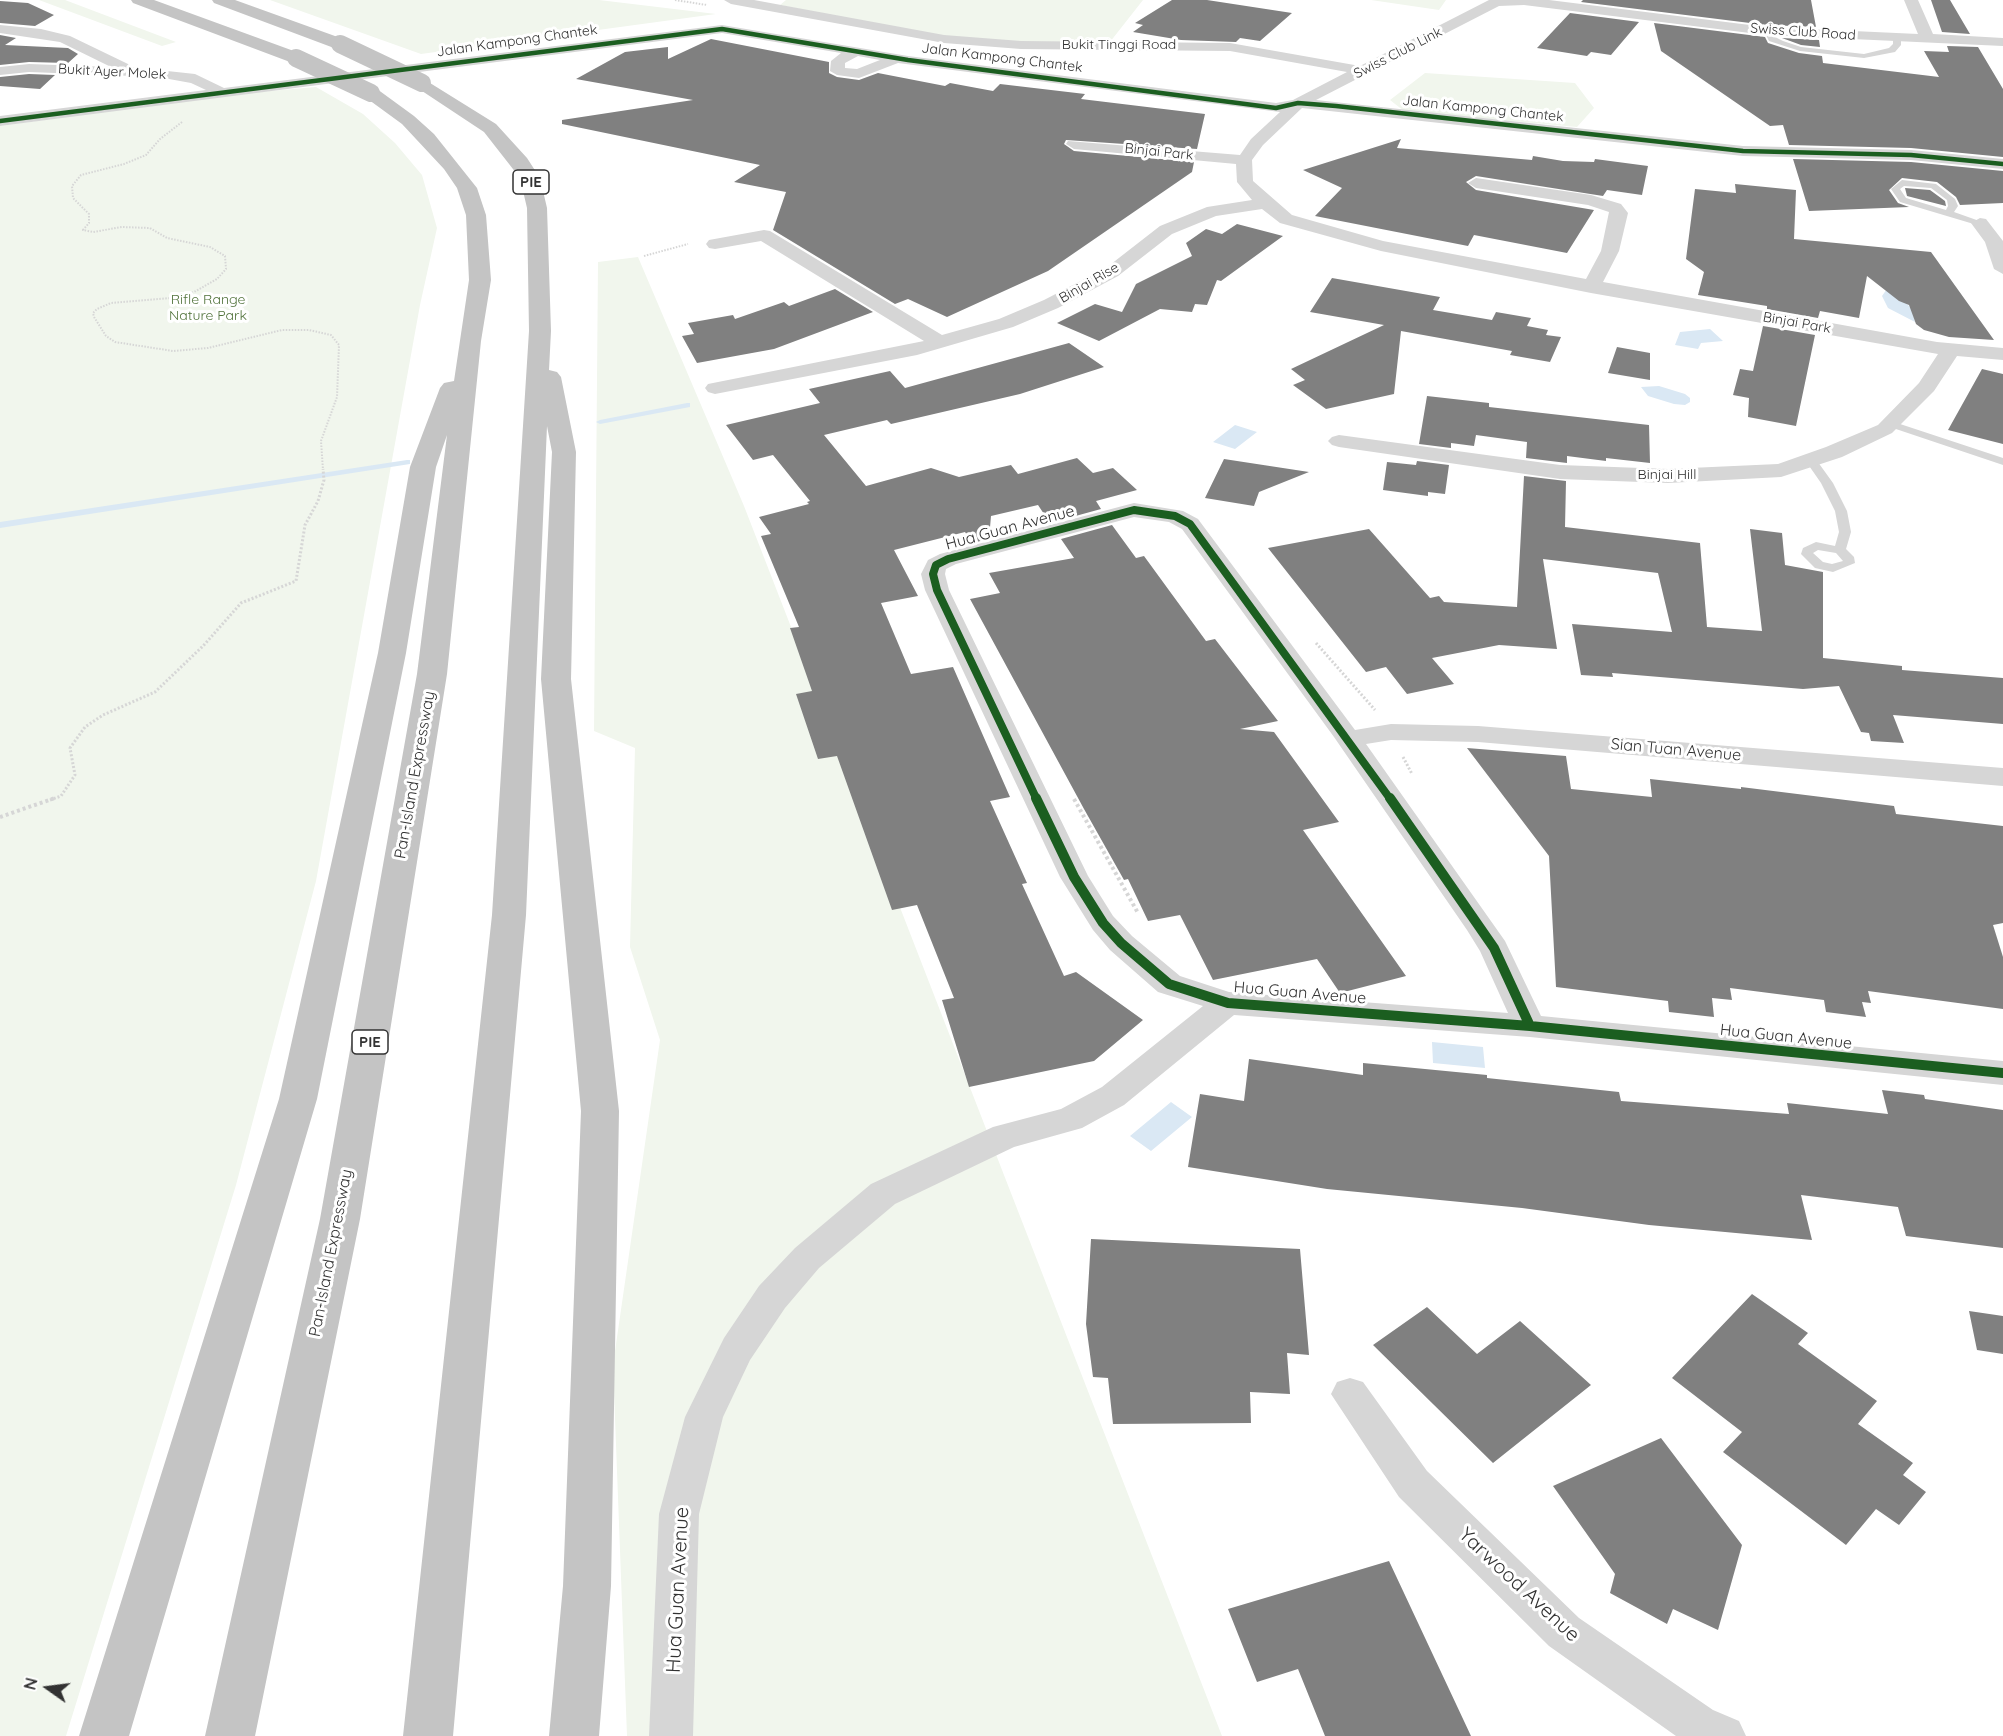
<!DOCTYPE html>
<style>
body{margin:0}
#map{position:relative;width:2003px;height:1736px;overflow:hidden;background:#fff;font-family:Quicksand,sans-serif}
canvas{display:block}
.north{position:absolute;left:18px;top:1658px;width:60px;height:60px;-webkit-text-stroke:4px #fff;paint-order:stroke;rotate:284deg;font-size:16px;font-weight:700;line-height:24px;text-align:center;color:#323232}
.north::after{content:'';display:block;margin:auto;width:21px;height:27px;background:#323232;clip-path:polygon(50% 0,100% 100%,50% 72%,0 100%)}
</style>
<div id="map">
<canvas width="2003" height="1736"></canvas>
<div class="north">N</div>
</div>
<script>
const context = document.querySelector('canvas').getContext('2d');
context.lineJoin = 'round';
function fill(path, color) { context.fillStyle = color; context.fill(path, 'evenodd'); }
const poly = rows => new Path2D(rows.map(r => 'M' + r).join(''));
function strokePath(path, color, width, dash) { context.strokeStyle = color; context.lineWidth = width; context.lineCap = dash ? 'butt' : 'round'; context.setLineDash(dash || []); context.stroke(path); }
function label(font, color, halo, rows, align = 'center') {
  context.font = font + ' Quicksand,sans-serif'; context.lineWidth = 6; context.setLineDash([]); context.textBaseline = 'middle'; context.strokeStyle = halo; context.fillStyle = color; for (const [text, x, y, turn = 0] of rows) {
    context.save(); context.translate(x, y); context.rotate((+turn || 0) * Math.PI / 180); context.textAlign = isNaN(turn) ? turn : align; if (halo) context.strokeText(text, 0, 0); context.fillText(text, 0, 0); context.restore();
  }
}
fill(poly([
 [39,0,65,0,176,42,162,46],
 [270,0,599,0,716,14,421,54],
 [786,0,1143,0,1110,42,1010,42,933,35,780,5],
 [1371,0,1446,0,1439,10],
 [1425,73,1575,83,1594,108,1577,127,1404,111,1390,100],
 [316,87,363,114,395,143,422,175,437,228,420,305,316,881,236,1185,66,1736,0,1736,0,126,236,94],
 [638,257,744,506,1222,1736,627,1736,613,1365,660,1040,630,947,635,748,594,731,598,262]
]), '#f1f6ed');
fill(poly([
 [1889,286,1912,309,1915,322,1888,308,1882,296],
 [1710,329,1723,341,1701,343,1698,349,1675,345,1680,332],
 [1659,386,1685,394,1690,398,1690,402,1685,405,1674,404,1648,396,1641,387],
 [1235,425,1257,432,1235,449,1213,442],
 [1432,1042,1483,1047,1485,1068,1433,1063],
 [1171,1102,1192,1117,1151,1151,1130,1136]
]), '#dae8f4');
fill(poly([
 [687,403,690,403,690,407,600,424,596,422,600,420,687,403],
 [407,460,410,460,410,464,0,528,0,522,407,460]
]), '#dae8f4');
fill(poly([
 [1172,0,1207,0,1292,13,1260,41,1240,38,1236,42,1181,40,1133,32,1143,25,1135,23],
 [1583,0,1811,0,1816,27,1766,25,1581,2],
 [1931,0,1950,0,1970,34,1942,32],
 [0,1,28,3,54,15,35,26,0,23],
 [1570,13,1639,22,1611,55,1591,52,1587,56,1537,48],
 [1654,23,1765,37,1768,43,1799,53,1822,56,1823,63,1939,77,1924,51,1949,52,1947,46,1978,47,2003,89,2003,157,1911,148,1789,145,1783,125,1770,126,1661,51],
 [0,35,16,38,5,45,68,48,78,54,68,63,29,62,0,65],
 [1782,38,1819,40,1820,47,1801,45],
 [711,39,829,62,829,73,837,77,859,80,878,73,945,86,950,83,993,91,1000,84,1085,94,1081,99,1205,114,1197,149,1066,140,1064,144,1074,151,1194,162,1192,172,1048,271,947,317,908,299,895,304,773,230,786,192,734,182,760,165,562,124,562,120,693,100,576,79,625,52,668,47,668,59],
 [29,74,55,75,40,89,0,86,0,77],
 [1401,139,1397,148,1532,160,1533,156,1563,161,1594,162,1595,159,1648,166,1642,195,1607,190,1603,196,1476,176,1466,182,1476,190,1594,210,1567,253,1474,235,1468,246,1315,216,1342,188,1303,170],
 [1793,159,1911,162,2003,171,2003,203,1960,205,1956,197,1937,182,1902,178,1889,190,1898,203,1909,207,1809,211],
 [1735,184,1796,190,1794,239,1931,252,1994,340,1949,337,1924,330,1916,324,1909,305,1899,301,1867,276,1859,318,1820,311,1818,318,1767,309,1767,306,1698,295,1704,272,1686,259,1695,189,1736,193],
 [1905,188,1930,190,1945,201,1946,206,1907,196],
 [1237,224,1283,236,1221,281,1217,280,1207,305,1195,304,1192,312,1160,309,1099,341,1057,323,1095,304,1122,312,1136,284,1192,256,1186,243,1206,229,1222,234],
 [1332,278,1440,297,1433,310,1492,320,1496,312,1531,318,1527,326,1548,330,1546,335,1561,337,1550,362,1510,355,1512,351,1401,331,1394,394,1326,409,1293,385,1305,380,1291,369,1384,325,1310,312],
 [835,289,873,312,774,349,697,363,682,336,694,334,688,323,733,315,735,319,784,302,789,306],
 [1763,326,1815,335,1796,426,1748,417,1749,398,1733,395,1740,369,1753,371],
 [1069,343,1104,367,1020,394,891,424,887,420,824,435,866,486,931,468,959,477,1011,465,1018,474,1077,458,1093,473,1113,468,1137,490,1096,501,1101,509,1050,523,1038,505,991,516,989,539,972,543,965,532,894,550,918,596,881,603,911,674,953,667,1010,797,990,801,1027,883,1022,884,1064,976,1076,972,1143,1020,1094,1061,969,1087,942,1000,954,998,917,905,892,910,837,756,818,759,796,694,812,691,790,628,799,627,761,536,771,534,759,517,809,504,807,502,810,501,773,455,753,460,726,425,820,403,809,389,890,371,905,388],
 [1617,347,1650,353,1650,380,1608,373],
 [1982,369,2003,374,2003,444,1948,430],
 [1427,396,1489,403,1489,407,1649,425,1650,463,1606,458,1606,461,1567,456,1567,463,1526,458,1527,442,1476,435,1474,446,1451,443,1451,448,1419,444],
 [1224,459,1309,472,1259,492,1254,506,1205,498],
 [1417,461,1449,465,1445,494,1428,492,1428,496,1383,490,1387,462,1416,465],
 [1524,476,1566,481,1565,527,1700,543,1707,627,1762,631,1750,529,1782,533,1785,565,1823,572,1823,658,1902,666,1902,670,2003,678,2003,724,1893,715,1904,743,1871,741,1869,733,1861,732,1839,686,1803,689,1612,673,1613,677,1581,675,1572,624,1672,632,1658,573,1543,559,1557,649,1499,645,1432,658,1454,684,1407,694,1386,667,1366,672,1268,548,1369,529,1430,598,1439,596,1444,602,1517,607],
 [1112,525,1136,558,1144,556,1206,641,1215,639,1278,721,1240,729,1274,732,1339,822,1303,830,1406,976,1340,993,1317,959,1213,980,1180,915,1148,921,1128,879,1124,880,1084,809,970,599,1000,593,989,573,1074,558,1061,539],
 [1467,748,1566,756,1571,789,1652,797,1650,779,1741,789,1741,787,1894,806,1896,814,2003,826,2003,923,1993,925,2003,957,2003,1009,1868,991,1871,1003,1862,1002,1866,1017,1826,1012,1824,1000,1730,988,1732,1000,1712,998,1714,1017,1669,1012,1668,1001,1556,987,1549,856],
 [1249,1059,1363,1075,1363,1063,1487,1075,1487,1078,1619,1092,1621,1101,1789,1114,1787,1103,1888,1114,1882,1090,1924,1095,1925,1099,2003,1110,2003,1248,1906,1236,1898,1207,1801,1195,1812,1240,1649,1225,1522,1208,1327,1189,1188,1167,1200,1094,1244,1101],
 [1091,1239,1300,1249,1309,1355,1287,1353,1290,1394,1250,1392,1251,1423,1113,1424,1108,1378,1093,1377,1086,1324],
 [1752,1294,1808,1333,1798,1344,1877,1401,1858,1424,1913,1463,1903,1475,1926,1492,1899,1525,1876,1509,1846,1545,1723,1452,1742,1432,1672,1378],
 [1427,1307,1477,1354,1520,1321,1591,1385,1493,1463,1373,1345],
 [1969,1311,2003,1316,2003,1354,1977,1350],
 [1661,1438,1742,1545,1718,1630,1673,1609,1667,1624,1610,1593,1615,1574,1553,1486],
 [1389,1561,1471,1736,1325,1736,1298,1669,1257,1682,1228,1609]
]), '#808080');
strokePath(poly([
 [675,0,707,5],
 [182,122,160,139,146,155,124,164,81,175,72,186,73,198,89,214,89,223,83,230,93,232,122,227,150,228,167,238,210,247,225,256,226,269,217,279,194,292,170,298,111,303,97,309,93,313,94,317,106,336,115,342,173,351,208,348,282,330,309,330,331,335,339,345,337,397,321,441,323,470],
 [644,256,688,244]
]), '#d6d6d6', 2, [1.5, 1.5]);
strokePath(poly([
 [1316,643,1375,710],
 [1403,757,1412,774],
 [50,800,61,796,75,775,70,748,85,727,103,715,155,692,203,646,241,603,296,581,305,525,318,501,324,480,323,469]
]), '#d6d6d6', 3, [2, 2]);
strokePath(poly([
 [1074,799,1138,913],
 [0,817,55,798]
]), '#d6d6d6', 4, [3, 3]);
fill(poly([
 [1763,29,1769,29,1775,37,1783,41,1801,47,1864,54,1889,48,1893,44,1893,38,1897,36,1901,38,1901,45,1895,52,1864,58,1800,51,1769,41,1763,29],
 [1902,180,1936,184,1955,199,1958,206,1954,212,1985,223,1977,225,1900,202,1891,189,1902,180],
 [1904,186,1931,188,1947,200,1948,206,1946,210,1906,198,1900,189,1904,186],
 [1891,421,2003,458,2003,465,1887,426,1885,424,1891,421],
 [1811,457,1815,458,1833,483,1847,511,1851,532,1846,549,1854,557,1855,563,1833,572,1815,568,1801,554,1803,548,1816,542,1835,546,1839,532,1835,511,1821,483,1805,460,1811,457],
 [1818,550,1836,553,1843,561,1832,564,1823,562,1813,553,1818,550]
]), '#d6d6d6');
fill(poly([
 [724,0,754,0,944,35,1021,41,1230,43,1360,66,1489,0,1549,0,1766,27,1918,34,1904,0,1918,0,1933,34,2003,38,2003,46,1766,35,1524,5,1499,6,1316,100,1743,146,1911,150,2003,159,2003,169,1911,160,1743,156,1302,108,1263,145,1252,160,1253,181,1292,215,1383,241,1586,279,1601,251,1609,212,1588,205,1476,188,1468,183,1476,178,1591,195,1621,204,1628,213,1619,251,1603,282,1937,342,2003,348,2003,360,1957,356,1934,391,1892,433,1842,457,1781,477,1668,483,1560,479,1339,447,1332,445,1328,441,1332,437,1339,435,1560,465,1668,469,1778,464,1826,447,1878,425,1919,383,1938,354,1591,293,1381,251,1280,223,1262,209,1216,216,1172,234,1118,276,1058,308,1013,327,917,355,715,394,708,392,705,388,708,384,924,341,761,241,715,249,709,248,706,244,709,240,764,230,770,231,942,335,999,319,1044,300,1106,268,1160,226,1207,207,1252,200,1237,182,1236,164,1074,149,1066,144,1068,141,1240,155,1251,139,1280,112,898,63,859,78,837,75,830,71,831,61,841,53,722,33,0,126,0,116,206,90,191,83,158,77,29,72,0,75,0,67,29,64,111,67,60,42,0,33,0,25,41,29,70,36,128,64,130,67,195,74,224,88,722,25,908,56,1276,103,1293,100,1347,72,1230,51,1021,49,944,43,731,4,724,0],
 [858,56,880,60,857,69,845,68,845,63,858,56],
 [1980,218,1986,219,2003,241,2003,274,1994,269,1985,242,1971,223,1980,218],
 [1134,503,1183,511,1198,519,1355,730,1391,724,1478,726,2003,768,2003,786,1478,742,1391,740,1366,744,1505,941,1541,1016,2003,1061,2003,1085,1530,1037,1234,1015,1124,1105,1082,1128,1014,1147,895,1204,819,1268,785,1308,750,1360,723,1417,699,1514,693,1736,649,1736,659,1514,685,1417,724,1338,759,1286,795,1248,871,1184,993,1127,1061,1109,1102,1087,1203,1006,1158,992,1110,950,1093,930,1060,877,925,590,921,574,928,560,940,554,1134,503],
 [1134,517,1169,522,1182,529,1334,737,1467,930,1480,951,1508,1013,1229,992,1180,976,1132,936,1113,916,1088,876,949,590,945,574,946,569,956,564,1134,517],
 [1350,1378,1363,1382,1427,1471,1579,1618,1713,1710,1739,1721,1746,1736,1676,1736,1549,1646,1399,1497,1331,1394,1337,1382,1350,1378]
]), '#d6d6d6');
fill(poly([
 [131,0,154,0,302,54,304,58,296,63,290,62,133,3,131,0],
 [212,0,235,0,346,40,348,44,346,48,334,48,214,3,212,0],
 [422,78,496,124,527,158,540,178,547,208,551,331,549,370,557,372,561,377,576,452,571,679,619,1111,611,1586,599,1736,549,1736,563,1586,581,1111,541,679,552,452,547,426,526,915,453,1736,403,1736,492,915,529,331,527,208,520,178,484,132,416,87,413,83,416,79,422,78],
 [371,88,377,89,414,116,434,134,477,188,486,215,491,280,481,341,447,674,360,1219,255,1736,205,1736,320,1219,417,674,447,435,436,467,406,653,317,1099,129,1736,79,1736,279,1099,378,653,410,467,440,388,444,383,454,381,469,280,466,215,457,188,444,169,402,124,365,97,362,93,365,89,371,88]
]), '#c4c4c4');
strokePath(poly([
 [340,44,422,83],
 [296,58,371,93]
]), '#c4c4c4', 18);
strokePath(poly([
 [0,121,722,29,908,60,1276,108,1298,103,1336,106,1743,151,1911,155,2003,164]
]), '#1b5e20', 4.5);
strokePath(poly([
 [1037,800,937,590,933,574,936,565,948,559,1134,510,1175,516,1190,524,1391,800]
]), '#1b5e20', 8);
strokePath(poly([
 [1036,798,1074,877,1103,923,1121,943,1169,984,1228,1003,1530,1026],
 [1390,798,1494,948,1530,1026],
 [1530,1026,2003,1073]
]), '#1b5e20', 10);
label('14px', '#323232', '#fff', [
 ["Swiss Club Road",1803,32,4],
 ["Jalan Kampong Chantek",517,41,-8],
 ["Bukit Tinggi Road",1119,45],
 ["Swiss Club Link",1398,53,-27],
 ["Jalan Kampong Chantek",1002,58,7],
 ["Bukit Ayer Molek",112,72,3],
 ["Jalan Kampong Chantek",1483,109,6],
 ["Binjai Park",1159,152,6],
 ["Binjai Rise",1089,283,-30],
 ["Binjai Park",1797,323,10],
 ["Binjai Hill",1667,475]
]);
label('14px', '#50723a', '#fff', [
 ["Rifle Range",208,300],
 ["Nature Park",208,316]
]);
for (const [x, y, w] of [
 [531,182,36],
 [370,1042,36]
]) { const box = new Path2D(); box.roundRect(x - w / 2, y - 12, w, 24, 4.5); context.fillStyle = '#fff'; context.fill(box); strokePath(box, '#323232', 1.5); }
label('bold 15px', '#323232', null, [
 ["PIE",531,182],
 ["PIE",370,1042]
]);
label('16px', '#323232', '#fff', [
 ["Hua Guan Avenue",1010,528,-15],
 ["Sian Tuan Avenue",1676,750,5],
 ["Pan-Island Expressway",415,775,-80],
 ["Hua Guan Avenue",1300,993,5],
 ["Hua Guan Avenue",1786,1037,6],
 ["Pan-Island Expressway",331,1253,-79]
]);
label('20px', '#323232', '#fff', [
 ["Yarwood Avenue",1519,1585,43],
 ["Hua Guan Avenue",678,1590,-87]
]);
</script>
